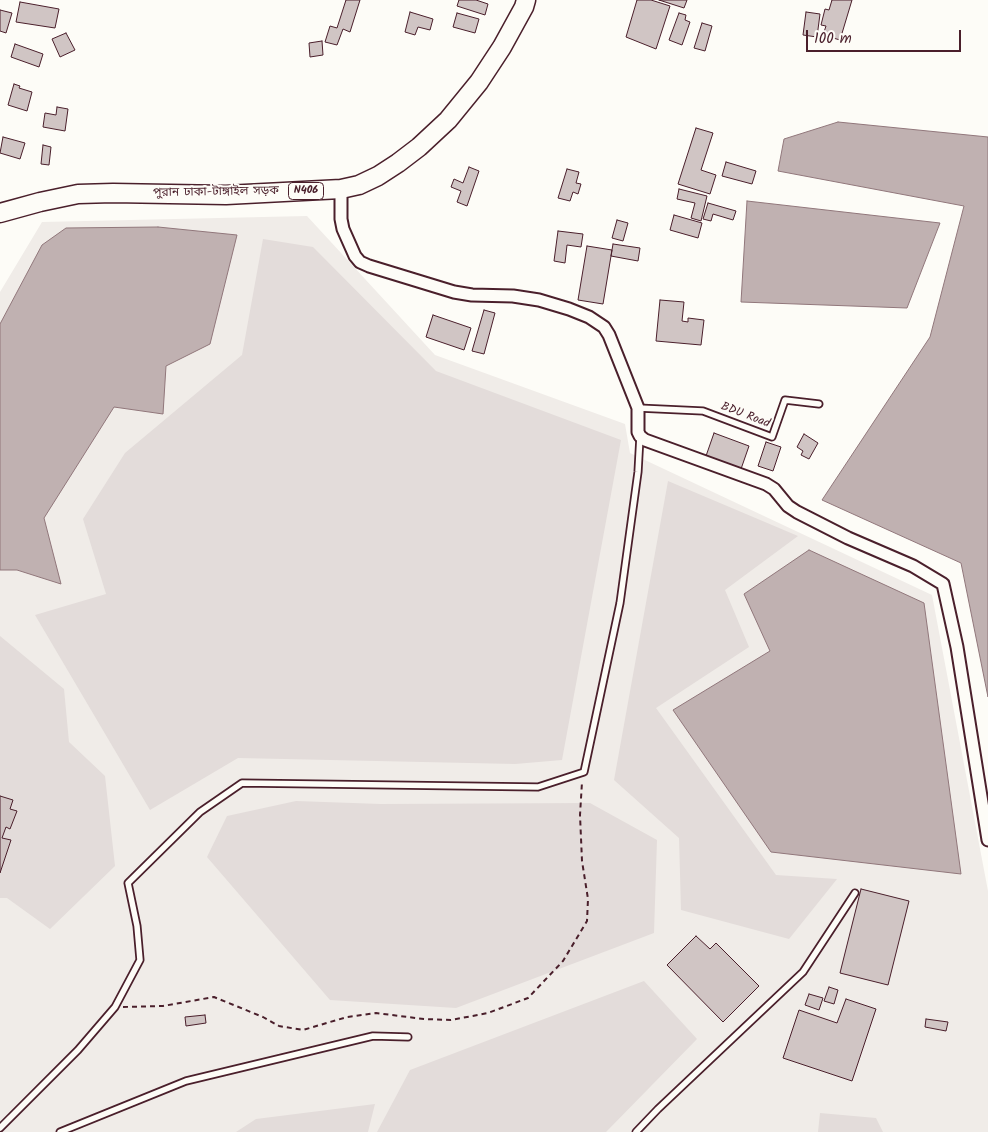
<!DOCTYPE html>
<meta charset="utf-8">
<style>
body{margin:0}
#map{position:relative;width:988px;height:1132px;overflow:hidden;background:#fdfcf7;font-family:Kalam,sans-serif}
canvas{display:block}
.scale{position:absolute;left:806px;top:30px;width:155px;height:22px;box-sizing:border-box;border:2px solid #4a1f2b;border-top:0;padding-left:6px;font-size:15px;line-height:18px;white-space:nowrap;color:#4a1f2b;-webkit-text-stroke:4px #fdfcf7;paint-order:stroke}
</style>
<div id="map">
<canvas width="988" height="1132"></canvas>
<div class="scale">100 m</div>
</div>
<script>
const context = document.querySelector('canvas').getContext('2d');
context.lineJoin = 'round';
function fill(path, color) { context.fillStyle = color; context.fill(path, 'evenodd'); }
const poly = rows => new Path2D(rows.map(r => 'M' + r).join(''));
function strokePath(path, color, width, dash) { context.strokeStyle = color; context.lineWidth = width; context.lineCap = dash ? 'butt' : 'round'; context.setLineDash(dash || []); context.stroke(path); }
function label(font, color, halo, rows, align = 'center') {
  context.font = font + ' Kalam,"Noto Sans Bengali",sans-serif'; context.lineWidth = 4; context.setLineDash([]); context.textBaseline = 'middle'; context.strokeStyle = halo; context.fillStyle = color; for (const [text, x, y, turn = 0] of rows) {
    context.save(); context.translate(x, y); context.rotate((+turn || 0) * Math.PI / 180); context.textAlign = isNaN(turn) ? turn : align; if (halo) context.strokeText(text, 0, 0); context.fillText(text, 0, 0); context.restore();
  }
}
fill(poly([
 [307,216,435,355,625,424,630,453,932,595,988,891,988,1132,0,1132,0,292,42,222]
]), '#f0ece8');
fill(poly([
 [263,239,313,247,436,371,621,440,562,760,515,764,238,758,150,810,35,615,106,594,83,519,125,453,242,355],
 [668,481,798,536,725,590,749,647,656,708,776,875,837,879,789,939,681,910,679,838,614,780],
 [0,636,64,689,69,742,105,776,115,866,50,929,7,898,0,898],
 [296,801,381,804,590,803,657,840,654,933,456,1008,330,1000,207,857,227,816],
 [644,981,697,1039,606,1132,377,1132,410,1070],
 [375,1104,368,1132,236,1132,256,1119],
 [820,1113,876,1118,883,1132,818,1132]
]), '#e3dcda');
const water = poly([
 [838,122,988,137,988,697,961,563,822,500,930,337,964,206,778,171,784,139,838,122],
 [747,201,940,223,907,308,741,302,747,201],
 [158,227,237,235,210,344,166,366,163,414,114,407,44,518,61,584,17,570,0,570,0,324,42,245,66,228,158,227],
 [809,550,924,603,961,874,771,852,673,710,770,651,744,594,809,550]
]);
fill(water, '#c0b1b1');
strokePath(water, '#91777b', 1);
const building = poly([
 [346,0,360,0,350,32,343,29,337,45,325,42,330,26,337,28,346,0],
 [459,0,476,0,488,4,485,15,457,6,459,0],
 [637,0,651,0,670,6,656,49,626,37,637,0],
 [659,0,687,0,684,8,659,0],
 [832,0,852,0,840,40,823,35,826,26,821,25,825,9,829,10,832,0],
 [20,2,59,9,55,28,16,22,20,2],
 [0,10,12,13,6,33,0,31,0,10],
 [410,12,433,19,430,30,418,27,415,35,405,32,410,12],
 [806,12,820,14,817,37,803,35,806,12],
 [457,13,479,19,475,33,453,27,457,13],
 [679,13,686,15,685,20,690,22,682,45,669,40,679,13],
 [702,23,712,26,705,51,694,48,702,23],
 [66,33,75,50,60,57,52,39,66,33],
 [322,41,323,55,310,57,309,43,322,41],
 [15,44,43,54,39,67,11,57,15,44],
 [14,84,20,86,19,88,32,92,27,111,8,105,14,84],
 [57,107,68,109,65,131,43,127,45,113,56,115,57,107],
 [696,128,713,133,701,170,716,175,710,194,678,184,696,128],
 [3,137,25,143,20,159,0,153,3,137],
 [43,145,51,147,49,165,41,164,43,145],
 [726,162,756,171,752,184,722,176,726,162],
 [469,167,479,171,467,206,457,202,461,191,451,187,454,179,463,183,469,167],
 [567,169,579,172,576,183,581,184,578,194,573,192,570,201,558,198,567,169],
 [679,189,707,196,701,221,691,218,695,203,677,199,679,189],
 [708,203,736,211,733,220,713,214,711,221,703,219,708,203],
 [674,215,702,223,698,238,670,230,674,215],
 [617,220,628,223,623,241,612,238,617,220],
 [558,231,583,234,581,247,567,245,565,263,554,261,558,231],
 [613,244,640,248,638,261,611,256,613,244],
 [587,246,612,250,603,304,578,300,587,246],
 [660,300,684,302,682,321,688,322,688,318,704,320,701,345,656,341,660,300],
 [484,310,495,313,484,354,472,351,484,310],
 [433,315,471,328,464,350,426,337,433,315],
 [714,433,749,446,741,469,706,456,714,433],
 [804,434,818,443,809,459,801,455,803,451,797,447,804,434],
 [766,442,781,447,773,471,758,466,766,442],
 [0,796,13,800,10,809,17,811,10,829,6,827,2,838,11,840,0,873,0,796],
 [861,889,909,901,888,985,840,973,861,889],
 [696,936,710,949,716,943,759,986,723,1022,667,965,696,936],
 [829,987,838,990,834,1004,824,1001,829,987],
 [809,994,823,998,819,1010,805,1005,809,994],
 [846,999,876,1009,852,1081,783,1058,799,1010,837,1023,846,999],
 [205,1015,206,1023,186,1026,185,1017,205,1015],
 [926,1019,948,1022,946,1031,925,1027,926,1019]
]);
fill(building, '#d0c5c4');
strokePath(building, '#4a1f2b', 1);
const service = poly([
 [638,408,703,411,772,437,785,400,819,404],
 [0,1128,78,1050,115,1007,140,960,137,926,128,883,200,812,242,783,538,787,584,772,620,603,638,472,640,436],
 [60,1132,186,1081,373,1036,408,1037],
 [636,1132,658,1109,803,972,855,893]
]);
const minor = poly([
 [341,189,341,219,343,229,355,256,360,262,369,266,454,292,472,295,513,296,539,300,569,309,589,317,604,327,609,335,638,408,638,432,640,436,645,440,766,484,774,489,788,506,797,512,848,538,913,566,943,584,957,647,988,840]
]);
const trunk = poly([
 [0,213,40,202,78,194,113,193,226,195,341,189,359,185,378,176,398,163,419,147,448,120,479,82,502,47,524,7,526,0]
]);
strokePath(service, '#4a1f2b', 9);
strokePath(minor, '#4a1f2b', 15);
strokePath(trunk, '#4a1f2b', 21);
strokePath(poly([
 [123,1007,163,1006,214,997,263,1017,279,1026,303,1030,347,1017,376,1013,424,1019,451,1020,488,1013,528,998,563,961,587,921,588,899,582,861,580,815,582,782]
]), '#4a1f2b', 2, [5, 4]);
strokePath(service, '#fdfcf7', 5.5);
strokePath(minor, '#fdfcf7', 11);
strokePath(trunk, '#fdfcf7', 18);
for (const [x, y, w] of [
 [306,191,35]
]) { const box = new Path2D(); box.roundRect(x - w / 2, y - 8.5, w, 17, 4); context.fillStyle = '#fdfcf7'; context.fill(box); strokePath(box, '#4a1f2b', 1); }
label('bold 11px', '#4a1f2b', null, [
 ["N406",306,191]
]);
label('12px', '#4a1f2b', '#fdfcf7', [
 ["পুরান ঢাকা-টাঙ্গাইল সড়ক",216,193,-1],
 ["BDU Road",745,416,21]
]);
</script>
